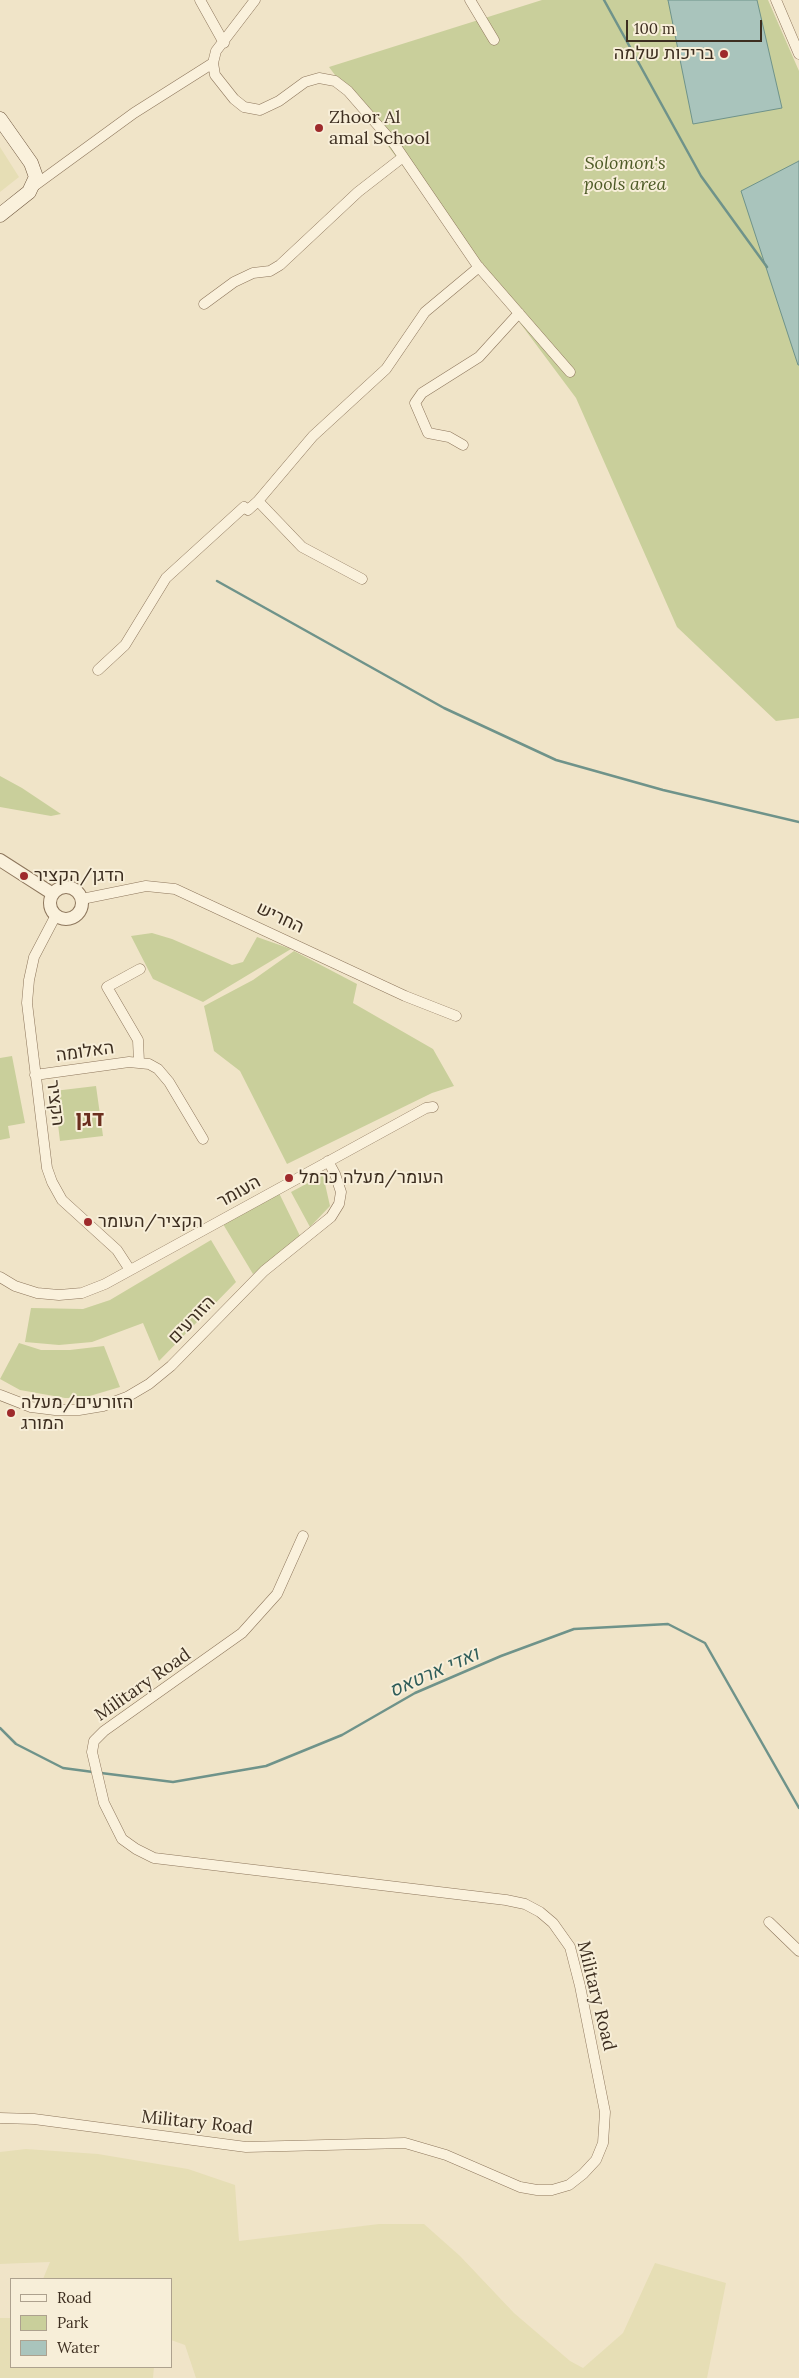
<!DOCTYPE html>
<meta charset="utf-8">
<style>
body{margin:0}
#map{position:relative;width:799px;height:2378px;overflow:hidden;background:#f0e4c8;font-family:Lora,serif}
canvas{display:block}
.legend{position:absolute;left:10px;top:2278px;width:162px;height:90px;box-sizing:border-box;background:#f7eed8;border:1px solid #ada18e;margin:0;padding:6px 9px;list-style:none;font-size:15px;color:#3d2e20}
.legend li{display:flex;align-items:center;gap:10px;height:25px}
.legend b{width:25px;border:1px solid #ada18e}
.scale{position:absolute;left:626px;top:20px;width:136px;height:22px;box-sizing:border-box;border:2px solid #3d2e20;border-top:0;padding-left:6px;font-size:15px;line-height:18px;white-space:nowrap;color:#3d2e20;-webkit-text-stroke:4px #f7eed8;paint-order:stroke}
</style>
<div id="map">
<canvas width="799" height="2378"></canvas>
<ul class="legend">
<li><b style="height:6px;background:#faf1dc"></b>Road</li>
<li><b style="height:14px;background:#c9cf9b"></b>Park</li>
<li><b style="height:14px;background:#a9c4bc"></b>Water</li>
</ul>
<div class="scale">100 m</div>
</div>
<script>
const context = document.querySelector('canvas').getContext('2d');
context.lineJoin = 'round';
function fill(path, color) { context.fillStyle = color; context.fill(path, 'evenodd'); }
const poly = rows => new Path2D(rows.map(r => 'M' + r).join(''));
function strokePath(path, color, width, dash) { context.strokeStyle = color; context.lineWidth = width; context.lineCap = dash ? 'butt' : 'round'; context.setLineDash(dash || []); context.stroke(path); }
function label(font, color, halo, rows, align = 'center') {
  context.font = font + ' Lora,Heebo,serif'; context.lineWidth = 4; context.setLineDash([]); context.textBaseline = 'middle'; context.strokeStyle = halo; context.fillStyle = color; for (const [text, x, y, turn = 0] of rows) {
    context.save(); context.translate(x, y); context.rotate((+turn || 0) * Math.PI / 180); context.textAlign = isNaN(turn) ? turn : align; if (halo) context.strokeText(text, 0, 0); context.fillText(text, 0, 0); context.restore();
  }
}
fill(poly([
 [0,147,19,177,0,192],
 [26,2149,98,2154,188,2169,235,2185,239,2241,379,2224,424,2224,460,2256,514,2313,570,2361,583,2368,623,2333,655,2263,726,2283,707,2378,196,2378,185,2345,171,2340,171,2279,43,2279,50,2262,0,2264,0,2152],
 [0,2318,11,2318,11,2367,154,2367,153,2378,0,2378]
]), '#e6deb5');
fill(poly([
 [542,0,768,0,799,71,799,718,776,721,677,627,576,398,329,67],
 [0,776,22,788,61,814,51,816,0,807],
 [152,933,172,939,232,965,243,962,257,937,291,949,203,1002,153,979,131,936],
 [294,951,357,984,353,1003,433,1049,454,1086,432,1093,287,1164,240,1071,214,1051,204,1006,253,980],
 [12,1056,25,1123,8,1126,10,1138,0,1140,0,1058],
 [96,1086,103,1136,60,1141,54,1091],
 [323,1175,330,1206,310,1227,291,1192],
 [279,1193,300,1236,253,1274,223,1224],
 [211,1240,236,1282,159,1361,143,1323,92,1342,59,1345,25,1342,31,1308,83,1309,110,1300],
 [19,1343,41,1350,70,1350,104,1346,120,1387,83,1398,65,1398,20,1390,0,1379]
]), '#c9cf9b');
const water = poly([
 [668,0,757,0,782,108,693,124,668,0],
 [799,161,799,365,798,365,741,191,799,161]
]);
fill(water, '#a9c4bc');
strokePath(water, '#6f938a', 1);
strokePath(poly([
 [604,0,701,176,767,267],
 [217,581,444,708,556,760,663,790,799,822],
 [0,1728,16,1744,63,1768,93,1772],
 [101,1773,173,1782,266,1766,342,1735,415,1693,501,1656,574,1629,668,1624,705,1643,799,1808]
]), '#6f938a', 2.5);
const minor = poly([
 [200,0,224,43],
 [255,0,216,51,213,63,215,75,234,99,244,107,260,110,279,101,305,82,319,78,335,81,348,91,395,145,477,265,570,372],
 [470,0,494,40],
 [776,0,799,54],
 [34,186,134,113,213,63],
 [204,304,234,282,253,273,270,271,280,265,358,192,403,157],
 [463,445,449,437,428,433,415,403,422,393,479,357,519,313],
 [258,501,313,436,386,369,425,312,479,267],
 [98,670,125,645,166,578,244,507,248,510,258,501,302,547,362,579],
 [82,899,146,886,175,889,405,996,456,1016],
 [56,915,34,957,29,980,27,1003,47,1168,52,1182,62,1200,117,1250,130,1270],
 [139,1062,138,1040,107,987,140,969],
 [35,1075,129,1062,149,1064,158,1069,169,1082,203,1139],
 [0,1277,15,1286,37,1293,59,1295,82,1293,105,1284,426,1108,433,1107],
 [0,1395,31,1407,55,1410,79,1410,103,1406,127,1397,149,1384,171,1366,264,1271,331,1217,339,1204,341,1192,335,1174,328,1161],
 [769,1922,799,1951],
 [0,2118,34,2119,246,2147,405,2143,446,2155,520,2187,537,2190,552,2190,569,2185,583,2174,596,2160,603,2143,605,2112,580,1986,570,1947,553,1923,540,1912,525,1904,506,1900,154,1858,136,1849,122,1839,104,1803,92,1752,94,1741,104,1731,242,1633,277,1594,303,1536]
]);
const tertiary = poly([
 [0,860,53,894],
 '50 903a16 16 0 1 1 32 0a16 16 0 1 1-32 0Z'
]);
const secondary = poly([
 [0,119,31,163,36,177,29,192,0,215]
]);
strokePath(minor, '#8d765c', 11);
strokePath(tertiary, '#8d765c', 14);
strokePath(secondary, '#6f573f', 15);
strokePath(minor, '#faf1dc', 10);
strokePath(tertiary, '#faf1dc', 12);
strokePath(secondary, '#faf1dc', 14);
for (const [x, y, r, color] of [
 [724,54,5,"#9e2a2b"],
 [319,128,5,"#9e2a2b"],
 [24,876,5,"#9e2a2b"],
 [289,1178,5,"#9e2a2b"],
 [88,1222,5,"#9e2a2b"],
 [11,1413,5,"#9e2a2b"]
]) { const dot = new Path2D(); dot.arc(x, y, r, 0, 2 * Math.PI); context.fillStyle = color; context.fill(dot); strokePath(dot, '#f7eed8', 2); }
label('18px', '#3d2e20', '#f7eed8', [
 ["בריכות שלמה",714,54,"right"],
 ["Zhoor Al",329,118],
 ["amal School",329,139],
 ["הדגן/הקציר",34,876],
 ["העומר/מעלה כרמל",299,1178],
 ["הקציר/העומר",98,1222],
 ["הזורעים/מעלה",21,1403],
 ["המורג",21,1424]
], 'left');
label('italic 18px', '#4d5a26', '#f7eed8', [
 ["Solomon's",625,164],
 ["pools area",625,185]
]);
label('18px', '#3d2e20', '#f7eed8', [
 ["החריש",280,918,25],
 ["האלומה",85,1052,-8],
 ["הקציר",55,1103,83],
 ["העומר",239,1192,-29],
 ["הזורעים",192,1320,-46],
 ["Military Road",143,1685,-35],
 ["Military Road",596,1996,76],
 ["Military Road",197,2123,6]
]);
label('italic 19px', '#2f5d5a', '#f7eed8', [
 ["ואדי ארטאס",434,1673,-24]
]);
label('bold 22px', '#6b2e1e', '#f7eed8', [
 ["דגן",90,1120]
]);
</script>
